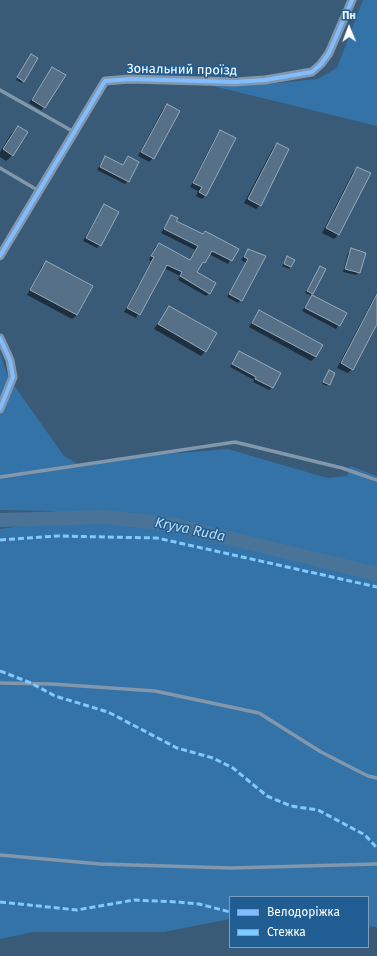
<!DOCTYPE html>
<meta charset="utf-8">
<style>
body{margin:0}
#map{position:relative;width:377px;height:956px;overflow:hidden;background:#395b78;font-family:"Fira Sans",sans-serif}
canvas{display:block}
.legend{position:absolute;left:229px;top:896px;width:140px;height:52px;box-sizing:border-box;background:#1f5d92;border:1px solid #799ebe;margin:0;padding:5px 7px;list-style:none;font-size:12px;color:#fff}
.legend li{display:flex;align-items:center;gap:8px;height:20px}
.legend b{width:20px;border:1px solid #799ebe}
.north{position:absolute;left:329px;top:8px;width:40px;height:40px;-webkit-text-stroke:3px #1f5d92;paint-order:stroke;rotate:359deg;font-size:11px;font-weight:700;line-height:16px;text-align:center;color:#fff}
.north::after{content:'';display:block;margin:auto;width:14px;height:18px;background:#fff;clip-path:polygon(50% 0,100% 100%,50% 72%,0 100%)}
</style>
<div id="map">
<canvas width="377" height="956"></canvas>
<ul class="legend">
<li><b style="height:5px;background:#80bcff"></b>Велодоріжка</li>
<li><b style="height:5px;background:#80caff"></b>Стежка</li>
</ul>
<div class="north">Пн</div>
</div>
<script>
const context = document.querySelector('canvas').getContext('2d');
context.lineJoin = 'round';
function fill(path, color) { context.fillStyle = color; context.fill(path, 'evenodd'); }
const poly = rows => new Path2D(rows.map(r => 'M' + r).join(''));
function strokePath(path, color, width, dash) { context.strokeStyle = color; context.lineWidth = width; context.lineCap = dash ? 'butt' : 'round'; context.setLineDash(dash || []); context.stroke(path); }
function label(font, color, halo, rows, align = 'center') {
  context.font = font + ' "Fira Sans",sans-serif'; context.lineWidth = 3; context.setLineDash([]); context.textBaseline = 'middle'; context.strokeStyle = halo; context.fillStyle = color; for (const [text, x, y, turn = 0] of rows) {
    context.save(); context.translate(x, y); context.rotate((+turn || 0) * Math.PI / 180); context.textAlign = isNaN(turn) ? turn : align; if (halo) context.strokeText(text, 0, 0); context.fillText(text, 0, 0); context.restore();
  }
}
fill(poly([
 [363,0,377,0,377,126,213,86,267,84,318,79,337,68],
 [0,354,8,377,64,456,81,466,154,455,228,449,327,478,347,476,350,466,377,476,377,927,368,926,368,897,230,897,230,919,164,932,33,932,0,939,0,529,27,525,65,524,55,511,0,510]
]), '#3473a8');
fill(poly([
 [30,57,23,81,22,83,16,80],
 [52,68,44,107,41,110,29,103],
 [167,105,153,158,149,162,138,156,163,109],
 [18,127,13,155,6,161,0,157,0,152,11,134],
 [220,131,206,195,202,199,196,196,198,191,190,187,216,136],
 [277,144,260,205,256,209,244,203,273,148],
 [105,157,122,165,128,157,128,181,125,184,97,170],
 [357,168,338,235,334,239,322,233,353,172],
 [104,205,100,245,97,248,83,241],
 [171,216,175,221,202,234,205,232,237,249,228,264,209,254,205,262,200,265,196,272,209,293,206,296,178,280,180,276,164,268,136,318,124,312,151,261,149,260,155,247,159,244,189,260,195,250,161,233],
 [248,250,258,256,241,300,238,303,227,297,246,263,241,260],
 [352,250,359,272,356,275,343,272,348,253],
 [288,257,294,260,289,269,282,266],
 [47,262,77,315,72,319,27,295,42,266],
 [320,267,311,295,346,313,336,329,302,311,312,296,305,293],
 [377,292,377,322,352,369,348,373,337,368],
 [169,307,205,351,201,356,154,329],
 [259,311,316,357,311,361,249,327],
 [239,352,272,387,269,390,253,382,254,380,230,367],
 [329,371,334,374,327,386,322,384]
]), '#0007');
strokePath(poly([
 [0,520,104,517,171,524,377,574]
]), '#497498', 14);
const building = poly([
 [31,54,38,58,24,82,17,77,31,54],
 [52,67,66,75,45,108,32,100,52,67],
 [167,104,180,111,154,159,141,152,167,104],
 [18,126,28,132,13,156,3,149,18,126],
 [220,130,236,138,206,196,199,192,202,187,193,183,220,130],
 [277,143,289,149,261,206,248,199,277,143],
 [105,156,123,165,128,156,139,162,129,182,100,167,105,156],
 [357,167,371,173,339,235,326,228,357,167],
 [104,204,119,212,101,246,86,238,104,204],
 [171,215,178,218,176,221,203,234,205,231,239,249,232,261,212,251,205,263,203,262,197,272,216,283,210,294,180,276,182,272,167,265,140,315,127,308,154,257,151,256,159,243,190,260,198,246,164,229,171,215],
 [351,248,366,253,360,273,345,269,351,248],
 [248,249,266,256,242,301,229,294,248,259,244,257,248,249],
 [287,256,295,260,291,267,284,264,287,256],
 [46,261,93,286,77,315,30,290,46,261],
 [320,266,326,269,313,294,307,291,320,266],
 [377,294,377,324,353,370,341,363,377,294],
 [312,295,347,313,340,326,305,308,312,295],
 [169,306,217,333,206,352,158,324,169,306],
 [259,310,323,345,316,357,252,323,259,310],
 [239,351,281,373,273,388,255,379,256,377,232,364,239,351],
 [329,370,335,373,330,385,323,382,329,370]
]);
fill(building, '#567087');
strokePath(building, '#96a9b9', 1);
strokePath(poly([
 [0,90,74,132],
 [0,168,39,191],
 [0,477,235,442,342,468,377,480],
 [0,683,52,684,155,691,259,713,321,752,368,776,377,778],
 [0,855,100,864,231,868,377,864]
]), '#8297ab', 3.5);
strokePath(poly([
 [0,256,105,81,130,79,235,82,265,80,312,72,321,64,329,53,352,0],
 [0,338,10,360,13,377,0,409]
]), '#8297ab', 9);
strokePath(poly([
 [0,540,57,536,157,538,377,587],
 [0,671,31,683,55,696,108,712,177,748,213,758,233,768,267,796,291,806,318,810,365,835,377,848],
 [0,902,77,910,134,900,178,902,199,904,230,912]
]), '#80caff', 3, [6, 3]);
strokePath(poly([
 [0,256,105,81,130,79,235,82,265,80,312,72,321,64,329,53,352,0],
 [0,338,10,360,13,377,0,409]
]), '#80bcff', 4);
label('13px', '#fff', '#1f5d92', [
 ["Зональний проїзд",182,70,1]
]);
label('italic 14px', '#bddcf4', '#1f5d92', [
 ["Kryva Ruda",190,530,12]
]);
</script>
